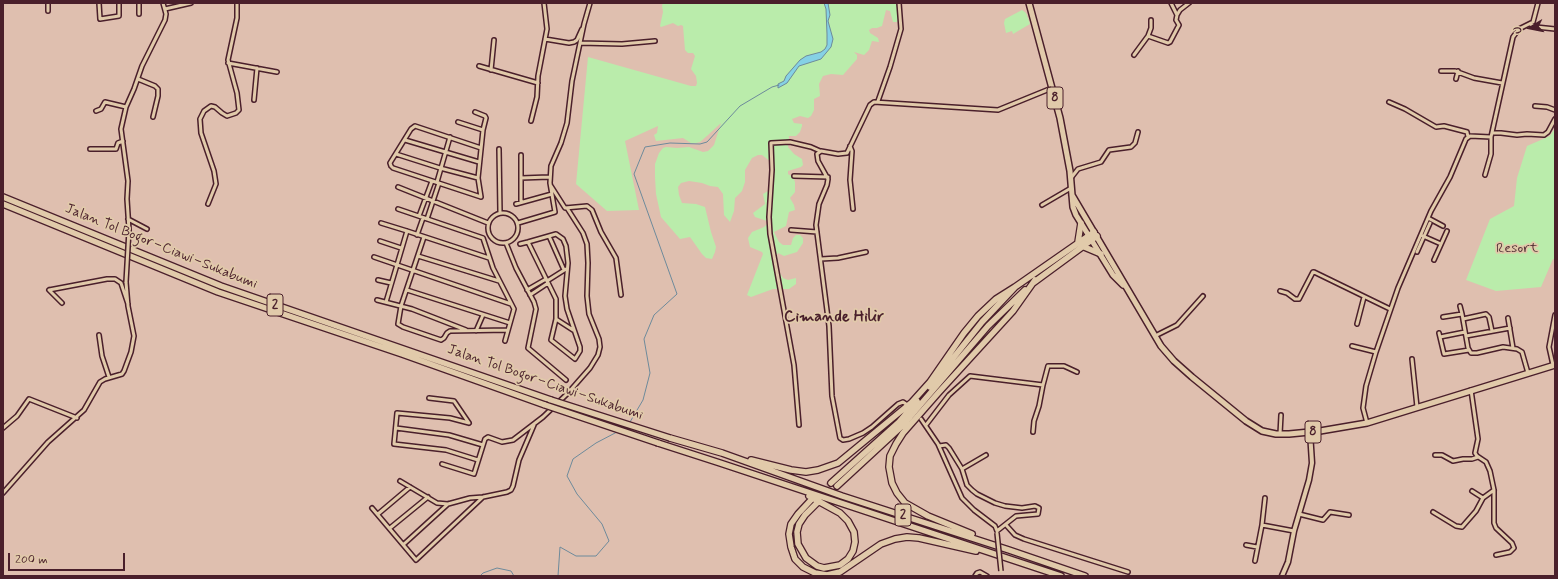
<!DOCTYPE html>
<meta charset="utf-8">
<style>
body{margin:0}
#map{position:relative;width:1558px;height:579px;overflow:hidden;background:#dfbfaf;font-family:Mynerve,sans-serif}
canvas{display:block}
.frame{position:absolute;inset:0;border:4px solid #4a1f2b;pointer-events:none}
.north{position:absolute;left:1510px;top:8px;width:40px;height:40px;-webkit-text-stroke:3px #e1caaa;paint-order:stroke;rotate:260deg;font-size:11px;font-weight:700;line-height:16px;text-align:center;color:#4a1f2b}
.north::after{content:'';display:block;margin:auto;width:14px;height:18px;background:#4a1f2b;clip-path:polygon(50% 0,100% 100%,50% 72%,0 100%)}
.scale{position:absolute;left:8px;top:553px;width:117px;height:18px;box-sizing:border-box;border:2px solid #4a1f2b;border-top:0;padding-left:5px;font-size:12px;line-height:14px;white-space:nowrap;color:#4a1f2b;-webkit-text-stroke:3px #e1caaa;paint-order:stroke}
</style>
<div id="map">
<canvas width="1558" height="579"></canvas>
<div class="frame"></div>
<div class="north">U</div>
<div class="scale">200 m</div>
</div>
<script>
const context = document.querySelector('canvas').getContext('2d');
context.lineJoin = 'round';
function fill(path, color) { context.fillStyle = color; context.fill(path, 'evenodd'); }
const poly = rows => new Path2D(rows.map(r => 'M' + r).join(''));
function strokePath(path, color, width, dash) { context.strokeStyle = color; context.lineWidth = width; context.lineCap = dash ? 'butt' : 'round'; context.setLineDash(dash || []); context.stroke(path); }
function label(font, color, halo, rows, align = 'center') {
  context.font = font + ' Mynerve,sans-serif'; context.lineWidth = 3.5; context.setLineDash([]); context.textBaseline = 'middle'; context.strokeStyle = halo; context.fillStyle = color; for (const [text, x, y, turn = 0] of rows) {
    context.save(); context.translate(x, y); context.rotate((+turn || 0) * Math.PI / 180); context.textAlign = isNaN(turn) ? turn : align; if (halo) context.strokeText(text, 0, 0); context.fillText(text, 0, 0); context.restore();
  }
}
fill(poly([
 [663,3,897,3,898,18,897,22,893,22,890,11,886,10,882,26,877,28,872,28,869,30,870,33,878,38,879,42,872,41,869,50,864,55,854,52,857,55,857,59,843,75,831,74,823,76,819,84,820,96,814,99,814,110,811,116,808,118,800,116,792,119,794,123,802,124,802,126,800,132,796,136,789,136,788,147,794,154,802,159,803,165,801,167,788,171,788,174,793,177,795,182,795,192,790,198,794,205,795,210,789,212,786,226,774,232,779,242,783,245,791,245,793,238,796,235,800,235,803,238,803,243,797,252,784,256,778,253,777,255,779,272,783,278,788,280,796,278,796,284,789,289,773,289,751,297,747,295,763,254,762,252,750,247,748,238,752,232,764,227,767,224,767,221,755,217,753,213,765,204,763,194,768,191,774,168,771,162,762,155,758,155,752,158,745,170,745,182,742,191,735,198,734,211,730,222,724,215,723,194,718,187,710,186,702,183,689,181,681,183,678,187,679,195,682,203,696,204,705,207,711,232,716,247,715,252,712,259,706,258,702,254,690,237,680,239,661,217,656,194,655,177,655,164,659,153,663,148,666,147,677,148,689,147,703,152,708,151,714,145,721,123,708,135,700,142,696,143,691,143,683,138,656,141,654,135,657,133,658,126,625,141,639,210,607,211,576,184,588,57,691,86,696,86,697,83,696,76,691,69,695,56,693,53,688,53,685,50,683,26,681,25,678,26,673,23,661,27,660,26,663,12,662,6],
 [1022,10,1026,13,1030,24,1013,34,1012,31,1006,33,1004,23,1005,19],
 [1555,128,1555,259,1553,259,1541,287,1496,291,1466,280,1490,219,1514,206,1517,178,1527,146,1550,136]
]), '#baecab');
const water = poly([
 [824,3,828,3,830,15,828,21,833,39,831,47,821,59,799,66,787,83,778,88,778,84,784,81,786,76,800,60,806,56,821,52,825,49,827,45,827,34,826,9,824,3]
]);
fill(water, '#85d1e5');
strokePath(water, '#6d8a9b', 1);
strokePath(poly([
 [630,422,643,400,650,373,644,339,654,315,677,294,634,174,645,147,670,143,700,144,707,142,740,106,772,87,779,85],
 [480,576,483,573,497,568,511,571,514,576],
 [558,576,560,547,576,556,596,556,609,541,602,524,577,494,567,476,573,459,596,443,617,432]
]), '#6d8a9b', 1);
strokePath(poly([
 [814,497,831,483]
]), '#c19f95', 5.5, [5.5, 3]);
const minor = poly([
 [48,3,48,11],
 [99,3,100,19,119,16,119,3],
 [1171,3,1177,15],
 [165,9,191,3],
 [139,14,139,3],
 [1530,24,1536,27,1555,29],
 [1148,36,1168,43,1170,42,1179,25,1176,20,1177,15,1180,10,1189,3],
 [545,39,569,43,574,42,577,40,582,29],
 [580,43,622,44,655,41],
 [1134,55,1148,36,1151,28,1151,20],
 [228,63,277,72],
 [479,66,538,83],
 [491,70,494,40],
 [1441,71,1455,71,1474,78,1502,83],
 [138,79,155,86,158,89,158,96,153,117],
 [1456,79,1458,71],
 [254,100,257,68],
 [878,101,890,67,901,29,899,3],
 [1389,102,1405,109,1436,127,1444,126,1467,132,1468,137],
 [1535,106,1547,107,1555,110],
 [96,111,101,109,105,102,126,107],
 [475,112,485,116,486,118,483,130,478,178,481,197],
 [531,121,537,97,538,76,547,29,544,3],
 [458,122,483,130],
 [1492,133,1501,133,1517,135,1527,134,1544,135,1548,132,1555,119],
 [405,140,479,162],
 [850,146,852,151,850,180,853,209],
 [481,148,415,126,411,129,390,163,391,166,393,168,481,197],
 [90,149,116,149,118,143,123,141],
 [499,149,500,212],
 [396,154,440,168,478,178],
 [1485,175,1491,154,1491,137],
 [794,176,828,177],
 [521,178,549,177],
 [1071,178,1078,169,1101,162,1109,150,1131,147,1135,143,1138,132],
 [437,182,450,137],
 [551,186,565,208,587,206,592,210,601,232,616,258,621,295],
 [398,187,488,223],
 [521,202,521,155],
 [208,204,216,184,214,171,201,133,200,119,204,111,211,106,215,107,222,113,227,116,236,113,239,110,237,93,228,60,237,18,237,3],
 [516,204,552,194],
 [1042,205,1071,188],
 [398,209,483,238,493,268,514,309,505,341],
 '488 228a15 15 0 1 1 30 0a15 15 0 1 1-30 0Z',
 [419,216,432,181],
 [1428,218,1443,226],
 [128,219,147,229],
 [427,219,439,183],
 [381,223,407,231],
 [518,223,555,212,550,183,551,166,561,143,567,123,572,81,584,24,590,3],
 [129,230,127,199,128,181,121,129,126,107,134,89,142,66,165,20,166,14,163,3],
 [791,230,817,232],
 [417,235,423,218],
 [549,236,564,270],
 [1423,236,1441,244],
 [424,237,401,306,398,324,403,327,441,340,444,338,447,333,450,331,508,330],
 [380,241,401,248],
 [506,243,516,268,534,302,536,309,528,348,566,380],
 [520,244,528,242,556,234,563,239,566,246,568,263,565,296,567,309,580,347,580,351,575,359,551,340,556,319,556,299,528,242],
 [1417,252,1430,223],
 [418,256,499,281],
 [374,257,511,304],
 [821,259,838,258,866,252],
 [1434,260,1447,231],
 [378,280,391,283],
 [547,281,566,269],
 [49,290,107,279,115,279,121,283,128,304],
 [49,290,62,303],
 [407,290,510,323],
 [527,290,546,279],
 [1280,291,1287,293,1295,299,1299,299,1313,272,1314,272,1390,309],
 [530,295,548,283],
 [377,300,412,309,466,330],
 [386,302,407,231,489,258],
 [1460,306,1462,314],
 [1443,317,1462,314,1468,348,1471,353,1477,353,1503,347,1517,349,1522,352,1528,373],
 [1508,318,1513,348],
 [556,319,573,330],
 [1463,319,1486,314,1489,317,1492,331],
 [1357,324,1364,297],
 [476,331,483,315],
 [1439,333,1444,354,1469,350],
 [99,335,102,356,109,377],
 [1155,336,1177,325,1203,296],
 [1466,336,1510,328],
 [1440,337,1465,332],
 [1352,346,1376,352],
 [1412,359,1417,407],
 [1553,365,1549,347,1555,315],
 [1043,385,1048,366,1064,366,1077,372],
 [1471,390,1478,439,1475,453,1477,456,1486,462,1490,471,1494,490,1494,523,1496,528,1512,543,1514,548,1510,552,1496,555],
 [429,398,454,401,469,423],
 [906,404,903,402,898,404,872,427,863,433,849,439,843,440,840,438,832,396,829,326,816,225,819,204,827,185,828,179,818,161,817,154,821,151,838,154,847,153,870,105,874,102,998,110,1052,88],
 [921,419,938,444,962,498,974,510,995,526,997,531],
 [469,423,450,418,397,413,394,444,446,450,478,460],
 [1367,423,1363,408,1366,386,1376,352,1398,288,1431,211,1450,177,1466,139,1470,136,1491,137,1513,37,1519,29,1533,22,1538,3],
 [799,425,794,365,770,234,769,217,772,170,771,143,790,142,811,147,820,151],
 [926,425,949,395,970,376,1043,385,1039,406,1034,421,1033,432],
 [3,428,17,416,29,399,77,418],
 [396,428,449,435,483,445],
 [1280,434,1281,415],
 [939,446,946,445,949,448,962,469,967,485,972,490,977,494,995,503,1005,506,1022,508,1035,506,1039,508,1038,514,1016,516,997,531],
 [1435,455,1442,455,1453,461,1463,459,1472,459,1478,457],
 [442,464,474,474,485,439,488,437,502,442,513,440,543,417,568,393,590,368,598,355,600,347,599,339,589,314,587,296,588,263,587,244,583,233,567,208],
 [962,469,986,455],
 [400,481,437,503,448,504,470,498,483,497,507,492,511,490,513,486,519,460,534,425],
 [1472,491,1483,498],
 [3,493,48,442,84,410,100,382,105,379,122,374,124,371,131,352,134,336,128,306,126,282],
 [1265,498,1262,525,1294,531],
 [372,508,416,560,483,497],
 [1433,512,1456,526,1462,527,1476,511,1483,498,1494,490],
 [378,514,410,487],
 [1299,514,1323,520,1330,512,1349,515],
 [1006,525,1015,535,1024,539,1128,572],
 [390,528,428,497],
 [404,544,448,504],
 [1246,545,1257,547],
 [1255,561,1262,525],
 [975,576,977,573,980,572,987,576]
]);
const tertiary = poly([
 [1282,576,1288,562,1294,531,1309,480,1312,463,1310,432]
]);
const trunk = poly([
 [1029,3,1060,118,1070,171,1073,207,1076,215,1113,275,1123,285],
 [1072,195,1161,346,1174,361,1192,377,1246,421,1262,431,1276,434,1289,434,1320,431,1367,423,1555,365]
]);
const motorway = poly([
 [3,197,221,286,551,400],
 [3,204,218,292,402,354,545,405],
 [1078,242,1081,223],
 [1082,246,1101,254],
 [1033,283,1097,236],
 [930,387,982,322,1015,287,1094,232],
 [670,438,722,453,842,496,1009,550,1085,576],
 [658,443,720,463,1061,576],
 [751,460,791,470,806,472,818,470,838,463,912,402,930,382,964,333,978,316,996,299,1015,287],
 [831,483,899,422,917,401],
 [837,486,902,426,988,326,1025,290],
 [809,496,840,513,848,521,854,532,855,542,853,551,848,559,840,565,824,568,817,566,806,558,798,544,797,532,799,524,805,515,817,503],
 [811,500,798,514,791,524,789,534,791,547,795,559,803,567,815,573,827,575,840,572,881,544,895,539,907,537,919,538,976,551],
 [972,534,928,516,905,503,897,493,892,483,889,467,890,456,896,444,903,433,939,392,1013,311,1035,280]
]);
strokePath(minor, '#4a1f2b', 6);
strokePath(tertiary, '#4a1f2b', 7);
strokePath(trunk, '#4a1f2b', 8);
strokePath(motorway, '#4a1f2b', 8);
strokePath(minor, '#e1caaa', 3);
strokePath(tertiary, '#e1caaa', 4);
strokePath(trunk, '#e1caaa', 5);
strokePath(motorway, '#e1caaa', 5.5);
const minorBridge = poly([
 [126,282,129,230],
 [997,533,1001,571]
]);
const motorwayBridge = poly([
 [551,400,670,438],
 [545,405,658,443]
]);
strokePath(minorBridge, '#4a1f2b', 6, []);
strokePath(motorwayBridge, '#4a1f2b', 8, []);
strokePath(minorBridge, '#e1caaa', 3);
strokePath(motorwayBridge, '#e1caaa', 5.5);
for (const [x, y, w] of [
 [1055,98,16],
 [275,305,16],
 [1313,432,16],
 [903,515,16]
]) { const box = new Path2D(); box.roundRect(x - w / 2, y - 11, w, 22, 3); context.fillStyle = '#e1caaa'; context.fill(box); strokePath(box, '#4a1f2b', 1); }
label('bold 13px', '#4a1f2b', null, [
 ["8",1055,98],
 ["2",275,305],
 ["8",1313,432],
 ["2",903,515]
]);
label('14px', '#4a1f2b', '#e1caaa', [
 ["Jalan Tol Bogor–Ciawi–Sukabumi",161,247,22],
 ["Jalan Tol Bogor–Ciawi–Sukabumi",545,383,19]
]);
label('14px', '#553438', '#e1caaa', [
 ["Resort",1517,249]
]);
label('bold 16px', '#4a1f2b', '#e1caaa', [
 ["Cimande Hilir",834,318]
]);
</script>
